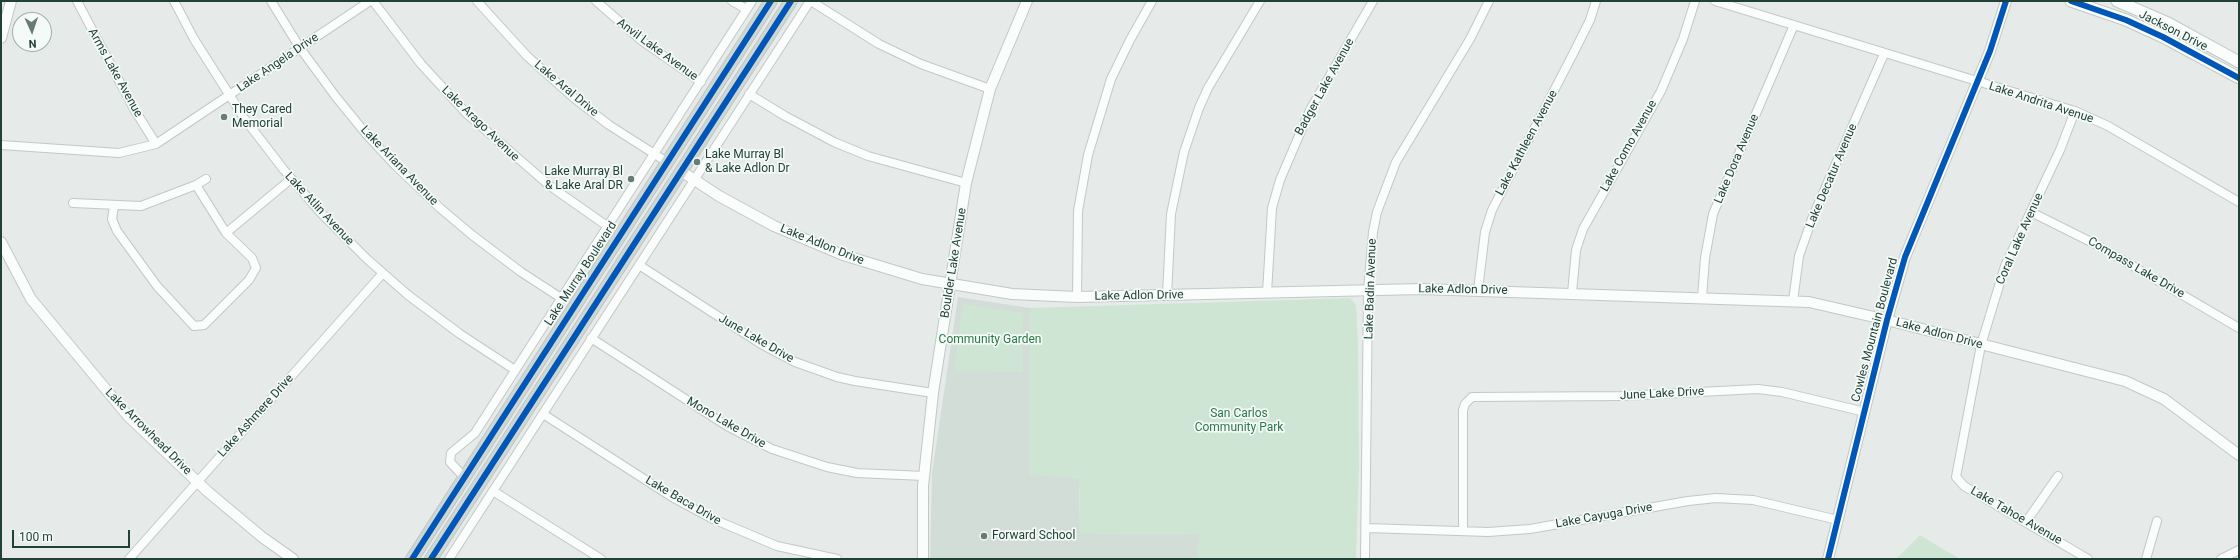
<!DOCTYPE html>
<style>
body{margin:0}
#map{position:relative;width:2240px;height:560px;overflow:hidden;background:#e6ebe9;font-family:Roboto,sans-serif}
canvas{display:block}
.frame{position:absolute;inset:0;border:2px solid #224136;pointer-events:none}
.north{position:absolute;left:12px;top:12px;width:40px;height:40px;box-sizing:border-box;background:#f4faf7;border:1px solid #a0b0aa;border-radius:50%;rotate:177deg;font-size:11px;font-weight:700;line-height:16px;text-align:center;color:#224136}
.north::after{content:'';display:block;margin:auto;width:14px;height:18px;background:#677c75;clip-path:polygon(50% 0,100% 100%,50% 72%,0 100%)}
.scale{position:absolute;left:12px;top:530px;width:118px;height:18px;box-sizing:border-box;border:2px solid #224136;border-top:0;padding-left:5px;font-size:12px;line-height:14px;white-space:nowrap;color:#224136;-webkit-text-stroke:3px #f4faf7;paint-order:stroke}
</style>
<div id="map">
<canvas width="2240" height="560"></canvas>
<div class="frame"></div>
<div class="north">N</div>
<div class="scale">100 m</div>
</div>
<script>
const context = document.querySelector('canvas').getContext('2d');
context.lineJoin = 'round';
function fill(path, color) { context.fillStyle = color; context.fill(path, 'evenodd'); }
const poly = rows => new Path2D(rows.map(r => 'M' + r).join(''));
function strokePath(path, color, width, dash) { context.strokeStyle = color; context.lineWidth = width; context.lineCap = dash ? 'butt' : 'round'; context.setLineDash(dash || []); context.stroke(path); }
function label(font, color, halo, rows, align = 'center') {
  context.font = font + ' Roboto,sans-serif'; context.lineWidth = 3.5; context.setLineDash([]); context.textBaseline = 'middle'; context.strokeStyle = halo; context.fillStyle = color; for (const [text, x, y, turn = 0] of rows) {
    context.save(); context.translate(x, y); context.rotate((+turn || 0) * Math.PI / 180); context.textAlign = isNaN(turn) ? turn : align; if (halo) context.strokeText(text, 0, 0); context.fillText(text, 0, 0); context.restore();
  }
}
fill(poly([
 [958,297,1030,308,1030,474,1079,478,1080,533,1200,534,1197,559,930,559,932,473]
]), '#d3ddd8');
fill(poly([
 [1350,298,1356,305,1358,341,1359,467,1356,559,1197,559,1199,534,1080,533,1079,478,1030,475,1030,308],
 [963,304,1023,313,1023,372,954,371],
 [1920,535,1943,549,1960,559,1896,559]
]), '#cee5d4');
const minor = poly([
 [77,1,134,109,156,144],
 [174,1,194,39,244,118,284,170,320,212,367,259,408,295,460,334,515,370],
 [271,1,300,48,336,97,367,135,396,166,440,208,472,235,521,272,561,298],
 [373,1,421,64,467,114,550,186,607,226],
 [477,1,527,56,574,98,609,125,667,162],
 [596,1,642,41,701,82],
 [732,1,746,9],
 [811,1,879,44,921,64,990,89],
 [1715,1,2075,111,2108,126,2239,202],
 [749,94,785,116,834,142,868,156,966,183],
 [2075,111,2060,150,2005,266,1981,345,1956,477,1964,486,2088,559],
 [1,145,119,153,156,144,370,1],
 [73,203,141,206,196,185,206,179],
 [114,206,112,219,117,231,157,286,194,326,204,325,249,280,256,268,252,258,226,233,196,185],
 [2031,212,2095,244,2239,328],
 [226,233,291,179],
 [639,265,761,344,795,362,837,377,855,381,933,393],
 [1478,290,1485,232,1492,210,1573,54,1590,20,1596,1],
 [1267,293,1272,208,1280,180,1310,110,1373,1],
 [1572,293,1576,250,1583,229,1661,91,1683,39,1695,1],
 [1167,295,1171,214,1184,152,1199,108,1208,88,1260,1],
 [1077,297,1078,211,1088,155,1111,79,1130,40,1152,1],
 [1702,298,1705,258,1713,214,1794,25],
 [1793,301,1799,256,1813,216,1884,54],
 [591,338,727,426,772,449,827,467,857,473,924,476],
 [543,414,672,497,713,519,777,546,837,559],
 [464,477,450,462,451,453,475,433,752,1],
 [493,491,601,559],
 [2026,522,2058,476],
 [1367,528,1488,532,1530,529,1688,501,1716,498,1753,500,1838,520],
 [1463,531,1463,410,1465,404,1472,397,1622,396,1758,389,1782,392,1865,412],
 [129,559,383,273],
 [449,559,810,1],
 [1365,559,1368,291,1373,232,1377,212,1396,162,1470,39,1489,1],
 [2146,559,2157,521],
 [2221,559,2239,550]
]);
const tertiary = poly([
 [1,38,11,1],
 [681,171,719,196,774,226,843,255,922,279,1012,294,1077,297,1421,289,1809,302,1887,320,2125,381,2164,399,2239,455],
 [1,242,31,299,128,416,207,491,262,537,293,559],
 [923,559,923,486,933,393,966,183,990,89,1027,1],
 [1828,559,1887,320,1905,257,1990,51,2006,1]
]);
const secondary = poly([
 [2071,1,2126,20,2163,37,2239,78],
 [2117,1,2168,23,2239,62]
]);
const primary = poly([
 [412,559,771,1],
 [431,559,791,1]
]);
strokePath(minor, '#c3c8c6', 10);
strokePath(tertiary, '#c3c8c6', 12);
strokePath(secondary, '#c1c9c6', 13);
strokePath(primary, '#bdc7c3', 14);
strokePath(minor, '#fbfcfc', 8);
strokePath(tertiary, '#fbfcfc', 10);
strokePath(secondary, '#fbfcfc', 11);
strokePath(primary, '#ced7d4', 12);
strokePath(poly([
 [2071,1,2126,20,2163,37,2239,78],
 [412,559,771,1],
 [431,559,791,1],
 [1828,559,1887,320,1905,257,1990,51,2006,1]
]), '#0057b8', 6);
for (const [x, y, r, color] of [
 [224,117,4,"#677c75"],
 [697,162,4,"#677c75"],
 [631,179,4,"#677c75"],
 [984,536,4,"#677c75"]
]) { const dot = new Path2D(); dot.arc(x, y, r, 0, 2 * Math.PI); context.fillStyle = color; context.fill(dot); strokePath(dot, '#f4faf7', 1.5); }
label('12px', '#224136', '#f4faf7', [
 ["Jackson Drive",2173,31,27],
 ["Anvil Lake Avenue",657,50,36],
 ["Lake Angela Drive",278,63,-34],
 ["Arms Lake Avenue",115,73,61],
 ["Badger Lake Avenue",1325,87,-61],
 ["Lake Aral Drive",566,89,40],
 ["Lake Andrita Avenue",2041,103,18],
 ["Lake Arago Avenue",480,124,44],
 ["Lake Kathleen Avenue",1527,143,-62],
 ["Lake Como Avenue",1629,146,-61],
 ["Lake Dora Avenue",1737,159,-67],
 ["Lake Ariana Avenue",399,166,46],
 ["Lake Decatur Avenue",1832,176,-67],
 ["Lake Atlin Avenue",319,209,47],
 ["Coral Lake Avenue",2020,239,-66],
 ["Lake Adlon Drive",822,245,22],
 ["Boulder Lake Avenue",954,263,-81],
 ["Compass Lake Drive",2136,268,30],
 ["Lake Murray Boulevard",581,274,-57],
 ["Lake Badin Avenue",1371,289,-88],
 ["Lake Adlon Drive",1463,290,1],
 ["Lake Adlon Drive",1139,296,-1],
 ["Cowles Mountain Boulevard",1875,330,-75],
 ["Lake Adlon Drive",1939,334,15],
 ["June Lake Drive",756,339,30],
 ["June Lake Drive",1662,394,-3],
 ["Lake Ashmere Drive",256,416,-48],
 ["Mono Lake Drive",726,423,30],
 ["Lake Arrowhead Drive",148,432,45],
 ["Lake Baca Drive",683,501,30],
 ["Lake Cayuga Drive",1604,516,-10],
 ["Lake Tahoe Avenue",2016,516,30]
]);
label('12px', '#224136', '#f4faf7', [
 ["They Cared",232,110],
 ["Memorial",232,124],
 ["Lake Murray Bl",705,155],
 ["& Lake Adlon Dr",705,169],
 ["Lake Murray Bl",623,172,"right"],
 ["& Lake Aral DR",623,186,"right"],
 ["Forward School",992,536]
], 'left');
label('12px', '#297a43', '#f4faf7', [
 ["Community Garden",990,340],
 ["San Carlos",1239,414],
 ["Community Park",1239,428]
]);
</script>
